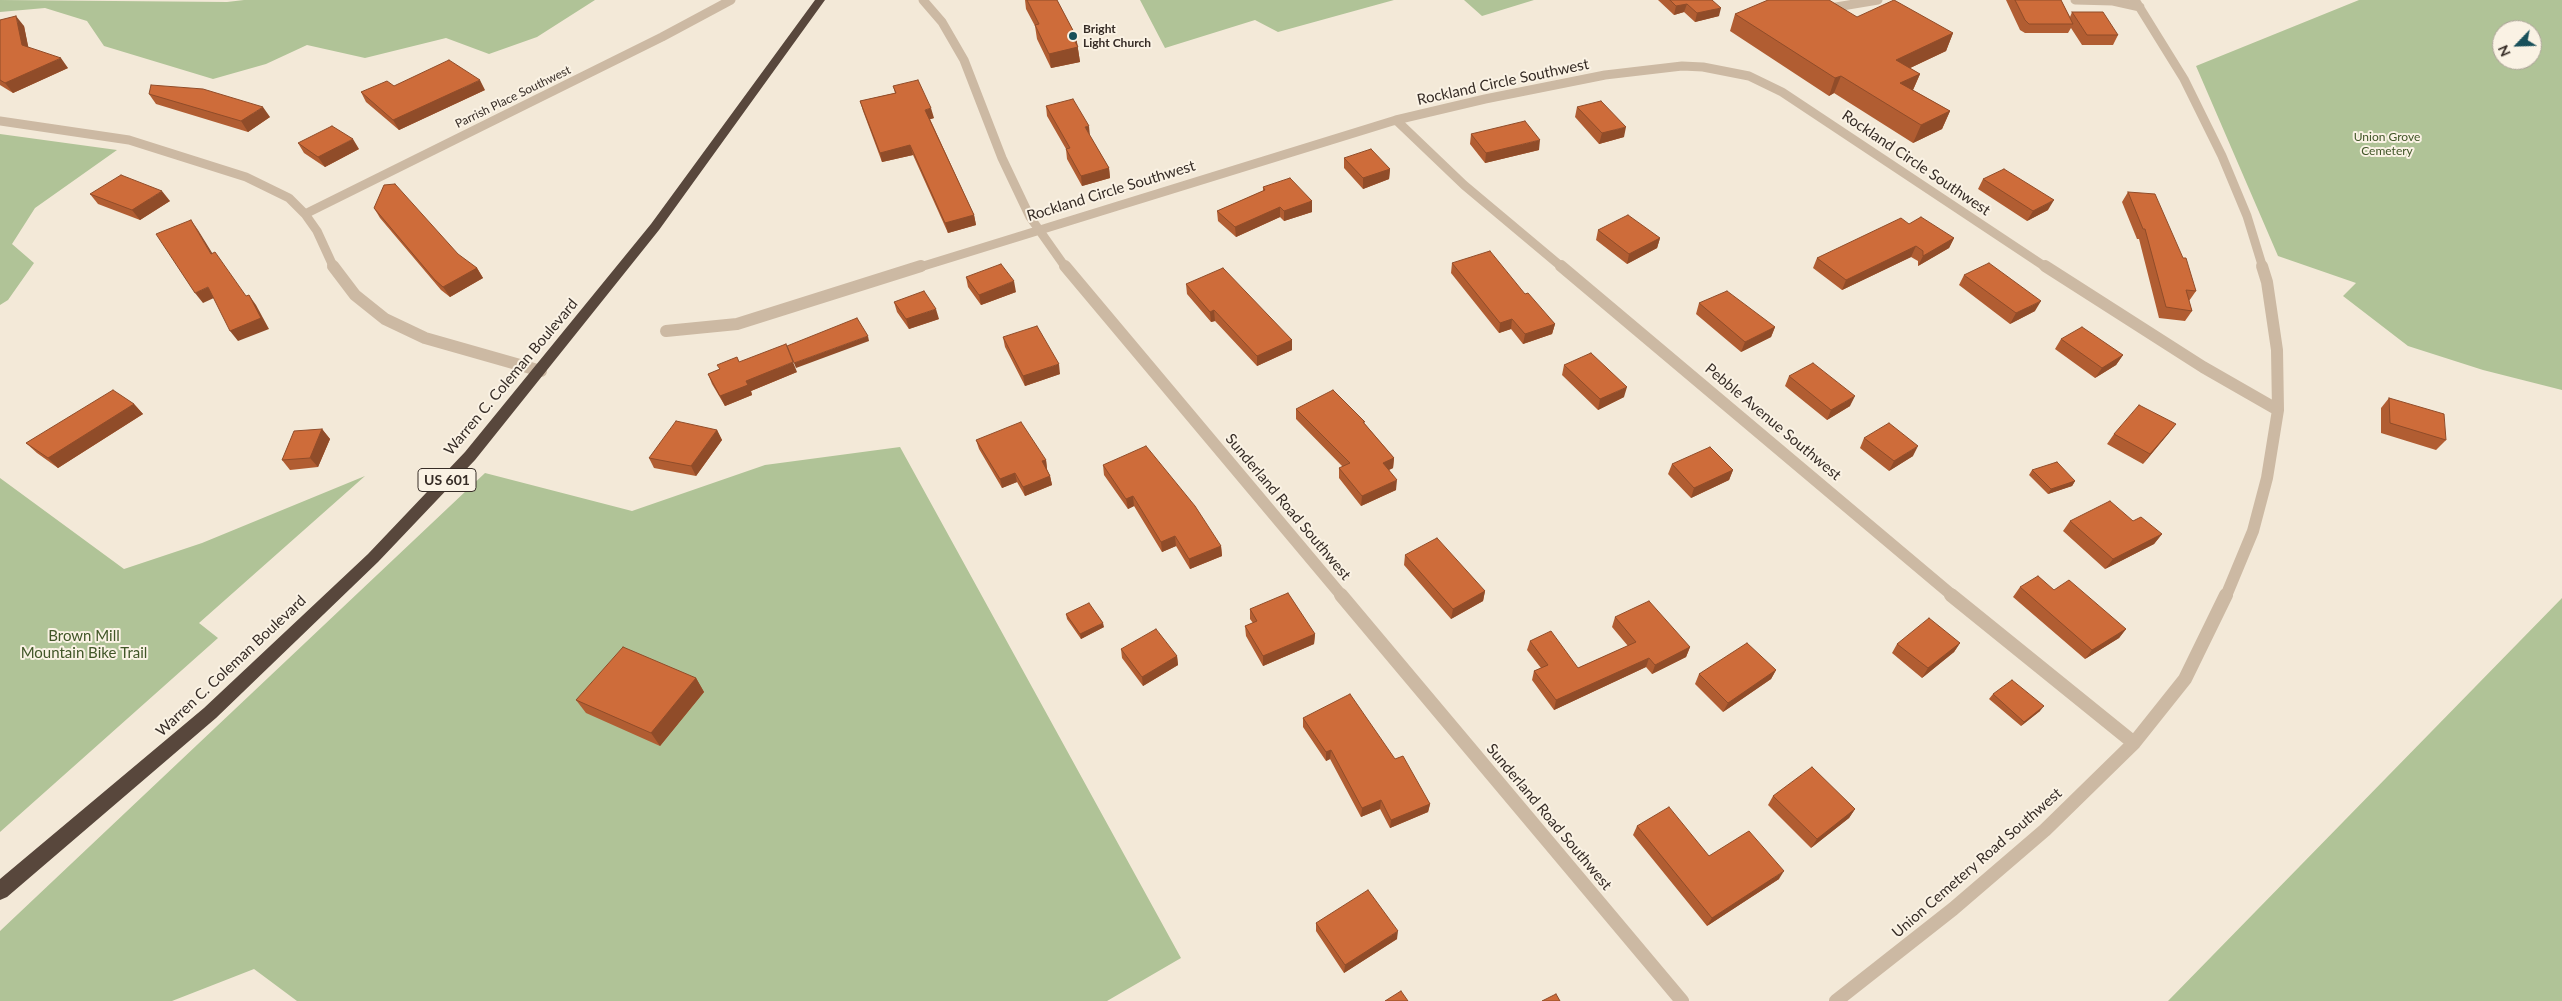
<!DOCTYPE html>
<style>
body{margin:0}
#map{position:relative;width:2562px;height:1001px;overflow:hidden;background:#f3e9d8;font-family:Lato,sans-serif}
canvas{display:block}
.north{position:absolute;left:2492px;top:20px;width:50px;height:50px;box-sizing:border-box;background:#faf2e4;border:1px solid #aca398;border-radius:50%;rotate:246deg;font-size:14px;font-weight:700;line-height:20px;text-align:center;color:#362c26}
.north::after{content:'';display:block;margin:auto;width:18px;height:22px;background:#18505a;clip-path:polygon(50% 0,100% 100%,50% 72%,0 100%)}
</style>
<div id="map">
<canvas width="2562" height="1001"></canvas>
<div class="north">N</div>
</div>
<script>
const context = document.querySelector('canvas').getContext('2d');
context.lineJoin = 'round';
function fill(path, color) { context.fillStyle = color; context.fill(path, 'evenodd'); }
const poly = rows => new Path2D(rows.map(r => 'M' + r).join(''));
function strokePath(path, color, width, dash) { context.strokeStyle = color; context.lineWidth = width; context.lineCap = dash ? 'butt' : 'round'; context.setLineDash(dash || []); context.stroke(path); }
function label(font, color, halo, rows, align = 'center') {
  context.font = font + ' Lato,sans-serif'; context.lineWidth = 4; context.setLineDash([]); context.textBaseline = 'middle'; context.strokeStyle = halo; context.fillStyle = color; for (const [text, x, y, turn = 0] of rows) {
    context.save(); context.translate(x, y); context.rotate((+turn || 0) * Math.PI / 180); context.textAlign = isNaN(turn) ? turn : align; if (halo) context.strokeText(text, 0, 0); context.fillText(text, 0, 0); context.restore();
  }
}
fill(poly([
 [0,0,227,2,244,0,595,0,537,37,489,54,446,38,365,58,307,45,266,64,213,79,104,46,87,21,45,8,0,12],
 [1140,0,1394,0,1278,32,1255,20,1165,48],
 [1464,0,1534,0,1482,16],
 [2359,0,2562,0,2562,390,2483,370,2408,346,2343,296,2356,283,2278,256,2196,66],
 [2502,30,2532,30,2532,60,2502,60],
 [0,134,117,150,35,208,12,244,34,263,8,300,0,305],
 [900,447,1181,958,1107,1001,297,1001,254,969,172,1001,0,1001,0,931,485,473,632,511,765,465],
 [365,476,199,623,218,638,0,832,0,478,124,569,202,543],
 [2562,598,2562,1001,2168,1001]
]), '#b0c397');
strokePath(poly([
 [923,0,942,22,964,60,1002,158,1030,217,1066,268],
 [2075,0,2113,1,2140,7],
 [2135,0,2184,79,2222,156,2247,216,2263,268],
 [1836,7,1878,0],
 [1396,120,1464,185,1563,268],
 [0,121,129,140,246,177,289,198,305,214,317,231,334,268],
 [305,214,662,37,731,0],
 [917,268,1396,120,1485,99,1605,75,1682,66,1703,67,1749,76,1782,92,2047,268]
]), '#ccb9a3', 9);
strokePath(poly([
 [333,266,355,295,385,319,425,338,541,371],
 [1065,266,1342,596],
 [1561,266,1953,596],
 [2045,266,2203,367,2278,410],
 [666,331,737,324,921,266],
 [2226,596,2253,531,2267,478,2278,410,2277,350,2267,282,2262,266]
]), '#ccb9a3', 12);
strokePath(poly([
 [1341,595,1682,1001],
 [1951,595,2134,743],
 [1836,1001,1953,909,2045,830,2134,743,2185,679,2226,595]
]), '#ccb9a3', 14);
fill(poly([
 [815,0,825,0,659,230,475,460,378,562,216,718,7,897,0,900,0,879,204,708,368,554,465,452,651,224,815,0]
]), '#58473c');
fill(poly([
 [1025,0,1057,0,1076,36,1080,62,1051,68,1037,39,1035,26,1026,9],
 [1658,0,1712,0,1719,16,1695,22,1684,12,1674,15],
 [2006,0,2061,0,2070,17,2072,12,2118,35,2113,45,2082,45,2071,28,2068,33,2025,33,2020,30],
 [1735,14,1857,17,1953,33,1946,51,1910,68,1920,74,1913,90,1950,111,1942,129,1913,143,1834,93,1829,96,1730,31],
 [0,20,24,26,28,47,68,68,13,93,0,85],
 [394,86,485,90,399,130,366,102,361,92],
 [893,86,934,118,930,119,974,215,976,225,948,233,913,155,882,162,863,111,860,101,895,93],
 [149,94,270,117,248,132,156,104],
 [1046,106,1090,136,1109,168,1110,178,1082,186,1067,159,1066,149,1047,116],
 [1577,107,1624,137,1599,144,1575,117],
 [1471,134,1539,150,1485,163,1470,144],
 [298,143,359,149,325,167,304,153],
 [1344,158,1390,169,1389,179,1363,189,1344,168],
 [1983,179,2048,210,2027,221,1978,189],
 [1263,187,1312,201,1312,212,1284,221,1280,217,1236,237,1218,221,1217,211,1263,191],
 [2128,192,2196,291,2189,301,2192,311,2185,321,2159,318,2139,239,2137,239,2122,202],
 [90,194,170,201,140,220,98,204],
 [374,208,477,268,483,278,450,297,441,290,380,218],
 [1909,224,1954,238,1949,248,1918,266,1918,261,1911,257,1842,290,1813,268,1817,258],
 [1598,230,1660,238,1657,248,1627,264,1596,240],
 [1452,263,1525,294,1555,324,1552,334,1523,344,1511,329,1499,333,1451,273],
 [1964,275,2035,311,2010,324,1959,285],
 [966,277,1016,292,981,305,968,287],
 [1186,284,1292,340,1292,350,1257,366,1215,321,1211,322,1187,294],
 [894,302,939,319,909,329,897,312],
 [1699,303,1775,327,1771,337,1741,352,1696,314],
 [1003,337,1060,374,1025,386,1005,347],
 [2061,339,2123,355,2116,365,2095,378,2055,349],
 [739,362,797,372,751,391,752,395,725,406,712,384,708,374],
 [1564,365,1624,397,1598,410,1562,375],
 [1789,376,1850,406,1827,420,1785,386],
 [2389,398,2446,440,2436,450,2381,433,2381,408],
 [134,404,143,414,58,468,37,453,26,443],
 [1296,409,1365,424,1394,458,1393,468,1389,470,1396,490,1361,506,1339,478,1339,468,1343,467,1296,419],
 [2176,424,2168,434,2143,464,2107,444,2114,434],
 [322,429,330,439,318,467,290,470,282,460],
 [717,430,722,440,696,476,654,468,649,458],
 [1864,438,1913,456,1889,471,1860,448],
 [976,440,1046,460,1047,469,1050,476,1052,485,1025,496,1017,482,1002,488,979,449],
 [1672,464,1733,470,1729,480,1691,498,1668,474],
 [1103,465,1221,546,1222,556,1190,569,1176,546,1162,552,1134,506,1128,509,1104,475],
 [2032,470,2075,481,2072,486,2048,494,2029,475],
 [2070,521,2133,521,2162,534,2154,544,2105,569,2063,531],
 [1405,555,1485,591,1483,601,1451,619,1404,565],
 [2020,587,2054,590,2126,629,2119,638,2085,659,2013,597],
 [1250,609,1315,634,1314,644,1263,666,1246,636,1245,626,1253,623,1250,619],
 [1066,614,1104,627,1081,639,1067,619],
 [1615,617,1690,647,1686,657,1652,674,1646,667,1554,710,1532,680,1534,671,1541,668,1527,650,1530,641,1578,668,1628,646,1612,627],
 [1960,643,1954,652,1922,678,1892,653,1897,644],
 [1121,649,1177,656,1178,665,1143,686,1122,658],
 [1776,670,1771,679,1723,712,1695,684,1699,674],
 [696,678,704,692,660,746,586,713,576,700],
 [1993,694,2040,711,2021,726,1989,699],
 [1303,718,1395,759,1430,804,1428,812,1390,828,1380,809,1361,817,1330,759,1326,761,1303,727],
 [1773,796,1855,809,1849,818,1811,848,1768,805],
 [1637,826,1709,856,1779,879,1707,926,1633,835],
 [1316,923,1397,939,1344,973,1316,931]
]), '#b15d32');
fill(poly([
 [1687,4,1684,12,1674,15,1676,6],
 [1721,8,1719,16,1695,22,1697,13],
 [16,16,24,26,30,55,22,45],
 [1953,33,1946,51,1889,78,1896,60],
 [1072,36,1076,36,1080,62,1051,68,1049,54],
 [61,58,68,68,13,93,5,83],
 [1920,74,1912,92,1900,83],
 [1841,76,1834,93,1829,96,1835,78],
 [480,80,485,90,399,130,393,120],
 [263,107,270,117,248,132,241,121],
 [931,108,934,118,928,120,925,110],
 [1950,111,1942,129,1913,143,1921,125],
 [1089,126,1090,136,1085,127],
 [1626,127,1624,137,1599,144,1602,133],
 [353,139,359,149,325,167,318,157],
 [1540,140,1539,150,1485,163,1486,153],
 [910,145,913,155,882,162,880,153],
 [1109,168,1110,178,1082,186,1081,176],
 [1390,169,1389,179,1363,189,1363,178],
 [162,191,170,201,140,220,132,210],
 [2054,200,2048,210,2027,221,2033,211],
 [1312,201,1312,212,1284,221,1284,211],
 [1280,207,1280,217,1236,237,1235,227],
 [974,215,976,225,948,233,945,223],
 [191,220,198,230,219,264,211,254],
 [1660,238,1657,248,1627,264,1629,254],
 [1954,238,1949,248,1918,266,1923,256],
 [1916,246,1911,257,1842,290,1846,280],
 [477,268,483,278,450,297,443,287],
 [1014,281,1016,292,981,305,979,295],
 [208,287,216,297,203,303,195,293],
 [249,295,256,305,269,329,238,341,230,331],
 [2041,301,2035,311,2010,324,2016,313],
 [936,309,939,319,909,329,906,319],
 [1214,310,1215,321,1211,322,1210,312],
 [1512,319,1511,329,1499,333,1500,323],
 [1555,324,1552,334,1523,344,1525,334],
 [1775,327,1771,337,1741,352,1745,342],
 [868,336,869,341,796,368,794,363],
 [1292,340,1292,350,1257,366,1257,356],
 [2123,355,2116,365,2095,378,2102,368],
 [793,362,797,372,751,391,752,395,725,406,720,396,746,381],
 [1059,364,1060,374,1025,386,1023,376],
 [1627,387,1624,397,1598,410,1600,399],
 [1855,396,1850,406,1827,420,1831,410],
 [134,404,143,414,58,468,48,458],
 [2176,424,2168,434,2143,464,2150,454],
 [322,429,330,439,318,467,310,458],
 [717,430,722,440,696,476,691,466],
 [1918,446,1913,456,1889,471,1894,461],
 [1394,458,1393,468,1382,473,1383,463],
 [1046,460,1047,469,1044,471,1042,461],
 [1733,470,1729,480,1691,498,1694,488],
 [1015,473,1017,482,1002,488,1000,479],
 [1050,476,1052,485,1025,496,1023,487],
 [1397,480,1396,490,1361,506,1362,496],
 [2075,481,2072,486,2048,494,2051,489],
 [1133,496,1134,506,1128,509,1126,499],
 [2162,534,2154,544,2105,569,2113,559],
 [1175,536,1176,546,1162,552,1161,542],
 [1221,546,1222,556,1190,569,1189,559],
 [1485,591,1483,601,1451,619,1453,609],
 [1103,623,1104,627,1081,639,1080,634],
 [2126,629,2119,638,2085,659,2092,650],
 [1315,634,1314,644,1263,666,1263,656],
 [1960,643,1954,652,1922,678,1928,668],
 [1690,647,1686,657,1652,674,1655,665],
 [1177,656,1178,665,1143,686,1142,677],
 [1649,658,1646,667,1554,710,1556,700],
 [1776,670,1771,679,1723,712,1728,703],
 [696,678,704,692,660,746,651,733],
 [2044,706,2040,711,2021,726,2024,722],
 [1331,750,1330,759,1326,761,1326,752],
 [1381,800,1380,809,1361,817,1362,808],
 [1430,804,1428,812,1390,828,1391,820],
 [1855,809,1849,818,1811,848,1817,839],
 [1784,871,1779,879,1707,926,1712,918],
 [1398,931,1397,939,1344,973,1345,965]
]), '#904c29');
const building = poly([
 [1027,0,1057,0,1076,36,1072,36,1078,47,1049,54,1035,25,1039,24,1027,0],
 [1670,0,1712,0,1721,8,1697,13,1687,4,1676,6,1670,0],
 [1768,0,1829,0,1857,17,1894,0,1953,33,1896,60,1920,74,1900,83,1950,111,1921,125,1841,76,1835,78,1735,14,1768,0],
 [2015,0,2061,0,2073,24,2029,24,2025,20,2015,0],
 [2072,12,2103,12,2118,35,2087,35,2072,12],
 [16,16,22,45,61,58,5,83,0,80,0,20,16,16],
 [449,60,480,80,393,120,361,92,387,81,394,86,449,60],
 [918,80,931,108,925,110,974,215,945,223,910,145,880,153,860,101,896,93,893,86,918,80],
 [151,85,203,89,263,107,241,121,149,94,151,85],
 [1073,99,1089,126,1085,127,1109,168,1081,176,1066,149,1070,148,1046,106,1073,99],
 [1601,101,1626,127,1602,133,1577,107,1601,101],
 [1525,121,1540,140,1486,153,1471,134,1525,121],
 [332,126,353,139,318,157,298,143,332,126],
 [1371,149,1390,169,1363,178,1344,158,1371,149],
 [2004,169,2054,200,2033,211,1983,179,2004,169],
 [121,175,162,191,132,210,90,194,121,175],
 [1290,178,1312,201,1284,211,1280,207,1235,227,1217,211,1265,190,1263,187,1290,178],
 [395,184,458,254,477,268,443,287,435,280,374,208,384,185,395,184],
 [2128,192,2155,194,2183,258,2186,258,2196,291,2186,290,2192,311,2166,307,2145,229,2143,229,2128,192],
 [1628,215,1660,238,1629,254,1598,230,1628,215],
 [1921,217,1954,238,1923,256,1923,251,1916,246,1846,280,1817,258,1901,218,1909,224,1921,217],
 [191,220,211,254,215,252,246,296,249,295,261,318,230,331,208,287,195,293,156,234,191,220],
 [1490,251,1525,294,1528,293,1555,324,1525,334,1512,319,1500,323,1452,263,1490,251],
 [1989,263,2041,301,2016,313,1964,275,1989,263],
 [1001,264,1014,281,979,295,966,277,1001,264],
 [1223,268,1292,340,1257,356,1214,310,1210,312,1186,284,1223,268],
 [924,291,936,309,906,319,894,302,924,291],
 [1727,291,1775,327,1745,342,1699,303,1727,291],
 [857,318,868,336,794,363,787,346,857,318],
 [1037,326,1059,364,1023,376,1003,337,1037,326],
 [2082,327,2123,355,2102,368,2061,339,2082,327],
 [786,344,793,362,746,381,748,385,720,396,708,374,720,369,717,365,737,357,739,362,786,344],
 [1591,353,1627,387,1600,399,1564,365,1591,353],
 [1813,363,1855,396,1831,410,1789,376,1813,363],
 [113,390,134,404,48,458,26,443,113,390],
 [1333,390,1365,422,1363,422,1394,458,1383,463,1397,480,1362,496,1339,468,1350,463,1296,409,1333,390],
 [2389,398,2444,414,2446,440,2390,423,2389,398],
 [2139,405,2176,424,2150,454,2114,434,2139,405],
 [676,421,717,430,691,466,649,458,676,421],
 [1021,422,1046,460,1042,461,1050,476,1023,487,1015,473,1000,479,976,440,1021,422],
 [1889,423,1918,446,1894,461,1864,438,1889,423],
 [322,429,310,458,282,460,294,431,322,429],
 [1146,446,1195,506,1221,546,1189,559,1175,536,1161,542,1133,496,1126,499,1103,465,1146,446],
 [1710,447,1733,470,1694,488,1672,464,1710,447],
 [2057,462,2075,481,2051,489,2032,470,2057,462],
 [2110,501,2133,521,2141,517,2162,534,2113,559,2070,521,2110,501],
 [1437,538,1485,591,1453,609,1405,555,1437,538],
 [2038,576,2054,590,2069,580,2126,629,2092,650,2020,587,2038,576],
 [1288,593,1315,634,1263,656,1245,626,1257,621,1250,609,1288,593],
 [1649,601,1690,647,1655,665,1649,658,1556,700,1534,671,1548,665,1530,641,1551,631,1578,668,1636,642,1615,617,1649,601],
 [1089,603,1103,623,1080,634,1066,614,1089,603],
 [1929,618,1960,643,1928,668,1897,644,1929,618],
 [1156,629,1177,656,1142,677,1121,649,1156,629],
 [1747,643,1776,670,1728,703,1699,674,1747,643],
 [623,647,696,678,651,733,576,700,623,647],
 [2012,680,2044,706,2024,722,1993,694,2012,680],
 [1350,694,1395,759,1403,756,1430,804,1391,820,1381,800,1362,808,1331,750,1326,752,1303,718,1350,694],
 [1812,767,1855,809,1817,839,1773,796,1812,767],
 [1669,807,1709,856,1749,831,1784,871,1712,918,1637,826,1669,807],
 [1368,890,1398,931,1345,965,1316,923,1368,890],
 [1401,991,1408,1001,1385,1001,1401,991],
 [1556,994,1560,1001,1542,1001,1556,994]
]);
fill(building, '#ce6c3a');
strokePath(building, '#904c29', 1);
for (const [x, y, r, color] of [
 [1073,36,5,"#18505a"]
]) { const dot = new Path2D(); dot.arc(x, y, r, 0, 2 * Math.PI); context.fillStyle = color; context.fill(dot); strokePath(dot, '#faf2e4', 2); }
label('bold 12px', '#362c26', '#faf2e4', [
 ["Bright",1083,29],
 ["Light Church",1083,43]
], 'left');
label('12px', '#362c26', '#faf2e4', [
 ["Parrish Place Southwest",513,97,-26]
]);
label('12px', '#415628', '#faf2e4', [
 ["Union Grove",2387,137],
 ["Cemetery",2387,151]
]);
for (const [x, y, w] of [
 [447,480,58]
]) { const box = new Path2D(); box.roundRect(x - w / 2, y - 11.5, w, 23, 4); context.fillStyle = '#faf2e4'; context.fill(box); strokePath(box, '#362c26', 1); }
label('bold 14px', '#362c26', null, [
 ["US 601",447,480]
]);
label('15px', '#362c26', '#faf2e4', [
 ["Rockland Circle Southwest",1503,82,-12],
 ["Rockland Circle Southwest",1916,163,34],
 ["Rockland Circle Southwest",1111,191,-17],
 ["Warren C. Coleman Boulevard",511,377,-50],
 ["Pebble Avenue Southwest",1773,422,40],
 ["Sunderland Road Southwest",1288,507,50],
 ["Warren C. Coleman Boulevard",231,666,-43],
 ["Sunderland Road Southwest",1549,817,50],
 ["Union Cemetery Road Southwest",1977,863,-41]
]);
label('15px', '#415628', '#faf2e4', [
 ["Brown Mill",84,636],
 ["Mountain Bike Trail",84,653]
]);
</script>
